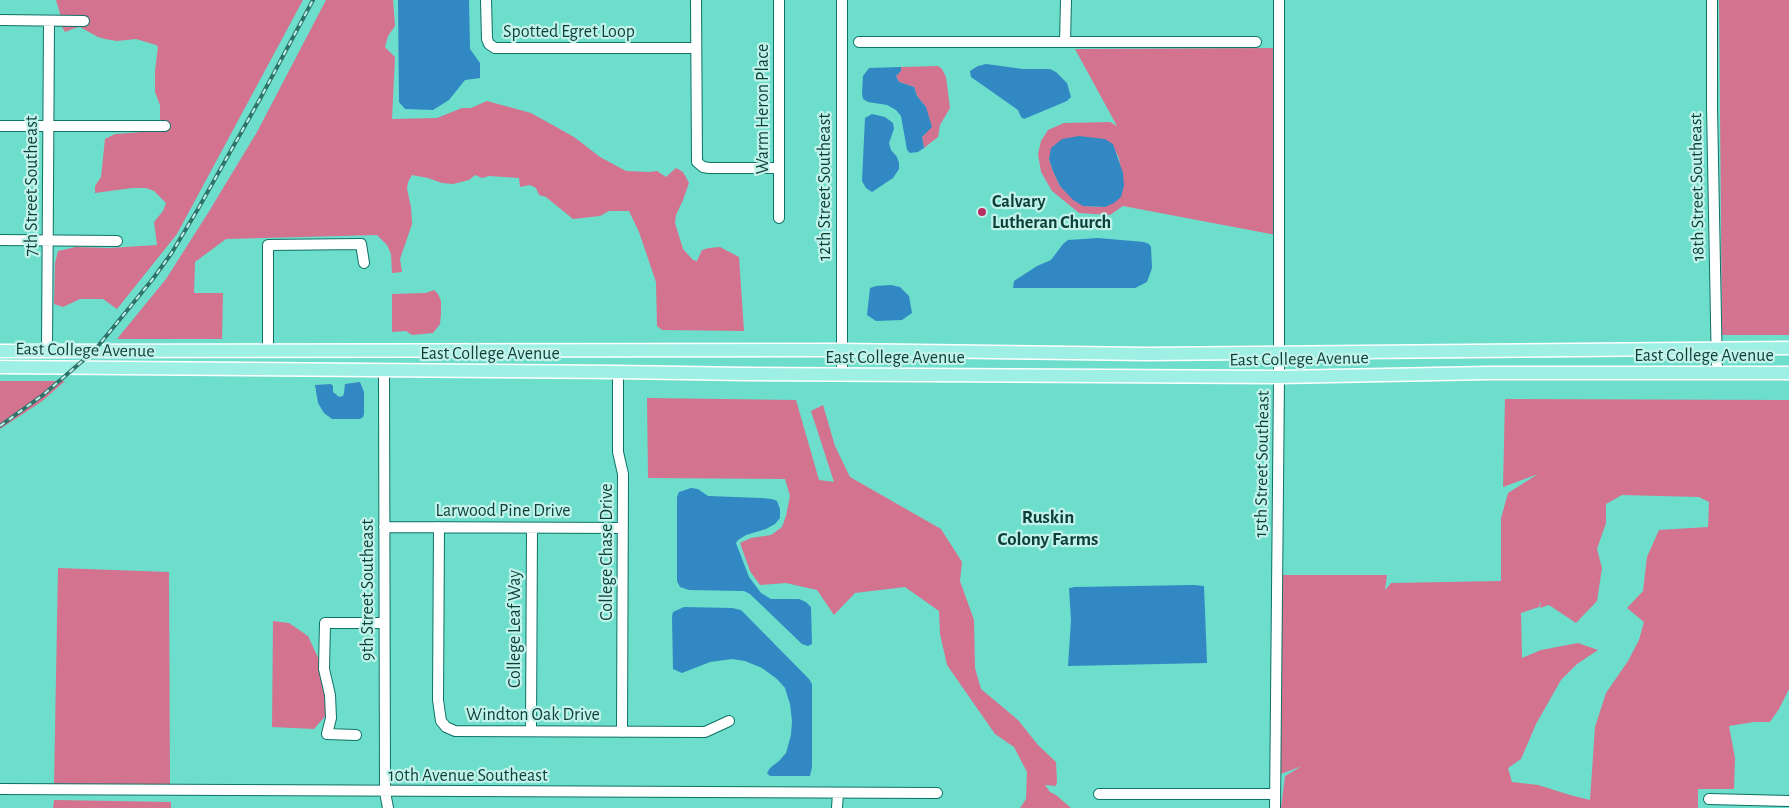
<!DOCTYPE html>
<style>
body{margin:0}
canvas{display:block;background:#6dddcc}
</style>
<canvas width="1789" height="808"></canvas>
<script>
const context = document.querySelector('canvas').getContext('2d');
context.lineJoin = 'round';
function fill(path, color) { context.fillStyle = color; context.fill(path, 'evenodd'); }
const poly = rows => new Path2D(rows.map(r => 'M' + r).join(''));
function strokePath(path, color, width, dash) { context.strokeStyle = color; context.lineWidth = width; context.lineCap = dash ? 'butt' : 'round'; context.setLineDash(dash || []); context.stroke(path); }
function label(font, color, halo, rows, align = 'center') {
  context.font = font + ' "Alegreya Sans",sans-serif'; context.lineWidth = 4.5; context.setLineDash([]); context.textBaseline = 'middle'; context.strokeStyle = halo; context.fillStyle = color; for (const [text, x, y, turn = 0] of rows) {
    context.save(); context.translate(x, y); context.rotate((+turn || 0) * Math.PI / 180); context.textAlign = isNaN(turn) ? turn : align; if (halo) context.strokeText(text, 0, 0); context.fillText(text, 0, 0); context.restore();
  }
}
fill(poly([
 [56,0,303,0,177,234,117,309,103,299,80,299,63,307,54,304,55,263,58,251,76,247,109,248,157,245,154,222,163,211,166,203,154,191,146,188,132,188,95,193,95,186,101,177,105,139,115,134,169,130,169,122,160,122,160,105,155,92,155,71,158,47,156,45,136,39,117,41,105,39,98,37,80,27,75,28,65,32,61,25,88,26,88,17,61,17],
 [326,0,393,0,395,26,388,36,385,47,395,57,392,119,437,118,462,108,471,108,487,101,531,113,574,137,600,157,626,171,649,172,657,171,666,177,676,168,683,172,689,183,683,200,676,215,675,223,683,249,693,260,697,261,702,250,709,248,720,247,739,257,744,331,662,330,657,326,656,282,639,232,629,211,609,211,600,216,573,219,546,197,539,195,536,188,530,185,520,187,519,178,489,176,482,178,475,175,469,180,453,184,442,183,428,178,412,175,408,182,407,189,411,207,412,224,400,259,402,272,392,273,391,254,387,245,377,235,226,239,195,262,194,293,223,293,222,339,117,339,166,279,208,213,257,132],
 [1719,0,1789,0,1789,335,1722,335],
 [1275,48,1276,235,1123,206,1110,215,1079,213,1052,191,1041,172,1038,154,1041,141,1048,130,1064,123,1110,122,1117,126,1075,49],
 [1113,147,1119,158,1120,167,1123,173,1102,207,1083,206,1060,186,1053,171,1049,159],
 [938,66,942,69,946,77,950,108,940,125,938,137,924,148,922,137,926,133,926,107,917,96,914,87,899,82,896,76,901,71,901,67],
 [434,290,438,294,441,301,441,314,440,324,433,333,412,335,406,331,392,332,392,294,426,293],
 [0,381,65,381,41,402,0,429],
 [647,398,796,400,819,480,834,482,811,411,823,405,835,446,850,477,941,529,962,562,960,581,974,620,975,668,981,689,1018,720,1038,745,1056,762,1057,782,1056,786,1045,785,1050,792,1056,795,1071,808,1020,808,1026,799,1027,772,1014,747,995,734,947,665,940,634,939,611,905,587,855,593,834,615,817,590,786,583,760,585,750,571,740,543,751,538,771,535,782,527,786,516,790,496,785,479,648,478],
 [1505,399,1789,400,1789,689,1779,709,1770,722,1754,722,1729,726,1735,758,1734,789,1698,789,1698,808,1281,808,1285,776,1302,766,1281,774,1281,575,1387,575,1385,590,1391,583,1501,581,1501,518,1508,493,1538,474,1503,487],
 [1622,495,1699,497,1709,502,1708,527,1659,530,1647,557,1643,591,1627,608,1644,622,1639,640,1628,661,1606,693,1595,727,1590,800,1570,795,1538,785,1512,782,1508,768,1521,759,1536,724,1561,680,1577,664,1598,650,1578,643,1541,650,1522,658,1521,613,1539,607,1541,601,1540,608,1549,605,1576,623,1597,601,1602,568,1597,549,1606,523,1606,504],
 [58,568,169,572,170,786,54,786],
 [273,621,289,623,308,636,320,662,326,696,327,714,314,729,272,727],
 [54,800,171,802,171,808,53,808]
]), '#d4738f');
fill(poly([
 [398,0,469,0,470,49,480,63,480,78,465,80,449,100,433,110,405,109,399,102],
 [986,64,1023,69,1050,69,1056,72,1067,83,1071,97,1067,101,1024,119,1021,117,1018,110,971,77,970,71,978,66],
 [901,67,901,71,896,76,899,82,914,87,917,96,926,107,932,127,922,137,924,148,918,152,910,153,907,150,901,116,896,110,887,105,868,102,863,99,862,94,863,76,869,68],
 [872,114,885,117,893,123,894,129,889,143,891,150,897,157,899,163,899,169,893,178,872,192,866,188,862,181,865,118],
 [1079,136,1105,139,1113,144,1123,173,1124,186,1121,197,1114,203,1105,207,1083,206,1073,200,1060,186,1053,171,1049,159,1051,148,1062,139],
 [1098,238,1144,242,1149,244,1151,247,1152,268,1147,282,1135,288,1013,288,1014,281,1037,266,1051,260,1063,244,1068,240],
 [891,285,900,287,909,296,912,313,902,320,876,321,867,315,870,288,876,286],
 [360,382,364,392,364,414,363,417,360,419,332,419,324,413,318,403,315,385,331,384,333,386,333,392,339,397,343,396,344,393,345,384],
 [691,488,698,489,708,496,761,498,772,499,777,501,780,509,780,518,775,524,766,529,746,535,738,540,736,543,749,577,761,593,771,599,799,599,806,602,811,607,812,644,808,646,802,644,750,594,744,591,689,590,680,587,677,581,677,497,679,492],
 [1194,585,1204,586,1207,663,1068,666,1071,620,1069,588,1075,587],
 [684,607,732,608,741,610,809,679,812,684,812,767,810,776,770,776,767,773,770,768,779,761,786,753,791,735,792,721,790,704,785,688,777,679,762,668,745,661,732,659,710,662,682,673,673,669,672,616,673,612]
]), '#3188c3');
const minor = poly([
 [486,0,487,39,489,44,495,48,696,48],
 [696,0,697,162,703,167,709,168,779,168],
 [1712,0,1712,107,1717,373],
 [0,20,84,21],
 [859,42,1256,42],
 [1065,42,1066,0],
 [0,126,165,126],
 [779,218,779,0],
 [0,240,117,241],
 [47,351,49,21],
 [268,351,268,245,361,244,364,263],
 [384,371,385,792,388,808],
 [618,372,618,452,623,474,622,732],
 [842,375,842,0],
 [384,527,623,528],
 [439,527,438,700,441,721,446,727,455,731,705,732,729,721],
 [531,730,532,528],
 [356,735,327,734,331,718,330,695,324,669,325,623,384,623],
 [0,789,937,793],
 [1099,794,1275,794],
 [1709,799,1789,801],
 [837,808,838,793],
 [1275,808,1279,377,1279,0]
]);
const major = poly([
 [0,351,841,350,1147,354,1789,348],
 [0,367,618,372,747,374,1279,377,1489,373,1789,373]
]);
strokePath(minor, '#0f7266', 12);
strokePath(major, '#fff', 15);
strokePath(minor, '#fff', 10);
strokePath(major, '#9ef0e5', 12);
const rail = poly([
 [0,426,43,395,94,351,152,280,171,254,198,209,260,99,313,0]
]);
strokePath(rail, '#2d7369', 4);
strokePath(rail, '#c1f3ea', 2, [5.5]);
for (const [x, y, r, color] of [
 [982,212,5,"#ba2e63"]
]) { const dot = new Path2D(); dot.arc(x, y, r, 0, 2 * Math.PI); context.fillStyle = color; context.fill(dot); strokePath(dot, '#c1f3ea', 2); }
label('18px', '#0d3f39', '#c1f3ea', [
 ["Spotted Egret Loop",569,32],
 ["Warm Heron Place",763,109,-90],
 ["7th Street Southeast",32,186,-90],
 ["12th Street Southeast",825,187,-90],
 ["18th Street Southeast",1697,187,-91],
 ["East College Avenue",85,350,1],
 ["East College Avenue",490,354],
 ["East College Avenue",1704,356],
 ["East College Avenue",895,358],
 ["East College Avenue",1299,359,-1],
 ["15th Street Southeast",1262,464,-89],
 ["Larwood Pine Drive",503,511],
 ["College Chase Drive",607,552,-90],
 ["9th Street Southeast",368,590,-90],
 ["College Leaf Way",515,629,-90],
 ["Windton Oak Drive",533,715],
 ["10th Avenue Southeast",468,776]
]);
label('bold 18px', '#0d3f39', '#c1f3ea', [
 ["Calvary",992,202],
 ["Lutheran Church",992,223]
], 'left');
label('bold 19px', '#0d3f39', '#c1f3ea', [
 ["Ruskin",1048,517],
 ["Colony Farms",1048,539]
]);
</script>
